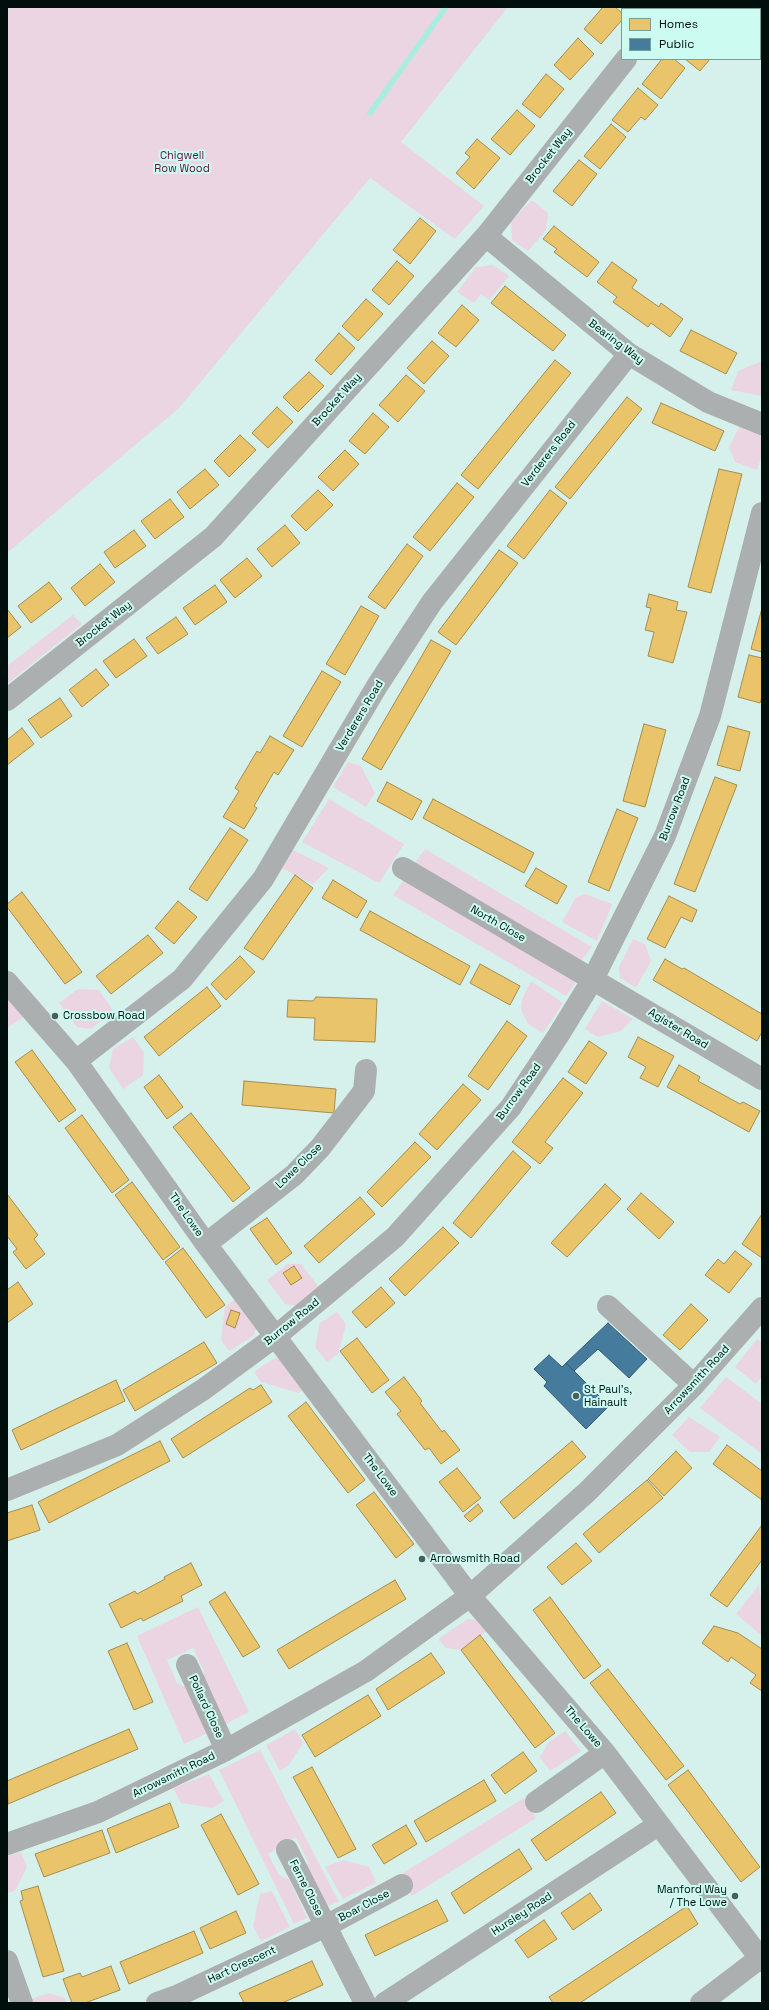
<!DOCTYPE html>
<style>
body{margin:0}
#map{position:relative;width:769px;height:2010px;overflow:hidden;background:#d6f0eb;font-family:"Space Grotesk",sans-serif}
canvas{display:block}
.frame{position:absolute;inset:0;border:8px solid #010f0c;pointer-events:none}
.legend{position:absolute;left:621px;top:8px;width:140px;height:52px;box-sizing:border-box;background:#ccfbf1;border:1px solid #7b9d95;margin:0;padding:5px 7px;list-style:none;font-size:12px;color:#010f0c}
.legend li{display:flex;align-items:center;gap:8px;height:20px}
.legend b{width:20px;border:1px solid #7b9d95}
</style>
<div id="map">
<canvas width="769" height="2010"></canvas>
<div class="frame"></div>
<ul class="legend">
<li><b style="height:11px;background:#e9c46a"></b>Homes</li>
<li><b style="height:11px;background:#457b9d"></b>Public</li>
</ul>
</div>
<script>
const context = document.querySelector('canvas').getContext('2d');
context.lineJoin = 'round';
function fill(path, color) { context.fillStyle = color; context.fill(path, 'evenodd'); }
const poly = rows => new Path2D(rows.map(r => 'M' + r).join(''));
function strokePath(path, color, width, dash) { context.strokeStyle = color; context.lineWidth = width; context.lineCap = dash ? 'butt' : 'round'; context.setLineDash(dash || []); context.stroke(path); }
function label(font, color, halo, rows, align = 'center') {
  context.font = font + ' "Space Grotesk",sans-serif'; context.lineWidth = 4; context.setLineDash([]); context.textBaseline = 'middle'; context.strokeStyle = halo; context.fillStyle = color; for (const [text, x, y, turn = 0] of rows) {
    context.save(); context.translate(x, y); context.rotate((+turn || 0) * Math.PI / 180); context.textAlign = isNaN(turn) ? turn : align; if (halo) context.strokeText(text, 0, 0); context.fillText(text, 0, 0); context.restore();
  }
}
fill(poly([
 [7,7,508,7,401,142,484,206,455,239,370,178,179,408,7,553],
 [532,200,548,213,546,230,528,251,512,240,511,221],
 [493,265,509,276,489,300,481,294,474,303,457,292,476,267],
 [762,361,762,396,731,390,738,371],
 [740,425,762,434,762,455,757,470,735,462,729,447],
 [73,615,82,624,8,683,7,666],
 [348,762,361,766,375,793,366,807,333,787],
 [329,799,404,844,379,883,302,842],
 [425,849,592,947,581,961,412,867],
 [293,850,329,868,313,884,281,868],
 [405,879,578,979,566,996,393,895],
 [585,894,612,904,597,941,562,922,576,897],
 [633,939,645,944,651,961,636,988,620,978,619,967],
 [531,981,563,1003,543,1033,528,1024,521,1010,522,999],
 [78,989,99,990,113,1011,91,1029,77,1027,59,1003],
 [7,996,27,1015,7,1028],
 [602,1001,633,1019,621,1031,598,1037,585,1029],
 [133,1037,144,1053,143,1075,123,1089,109,1068,113,1049],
 [288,1264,301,1264,319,1287,296,1306,285,1304,267,1280],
 [240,1295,259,1321,253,1336,229,1351,221,1340,225,1307],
 [337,1312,346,1324,338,1354,327,1362,315,1347,320,1323],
 [757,1339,762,1343,762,1376,756,1384,735,1367],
 [275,1358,290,1360,308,1386,299,1393,261,1382,254,1372],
 [726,1377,762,1404,762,1454,700,1408],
 [689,1417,720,1437,709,1452,690,1452,672,1435],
 [759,1585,762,1609,762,1636,736,1614],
 [198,1607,249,1712,224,1725,203,1680,204,1671,193,1648,167,1660,177,1683,191,1691,210,1732,184,1744,137,1636],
 [468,1619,481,1620,488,1630,461,1650,446,1648,438,1639],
 [295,1729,303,1743,289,1765,280,1771,266,1745],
 [565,1731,581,1751,550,1771,540,1757,548,1743],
 [260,1750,339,1902,324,1907,305,1871,308,1862,296,1837,268,1854,279,1875,289,1880,307,1918,294,1924,219,1770],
 [209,1774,224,1801,213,1808,181,1803,173,1788],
 [524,1798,536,1818,412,1896,400,1875],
 [21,1852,27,1867,15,1891,7,1893,7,1856],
 [343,1860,369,1867,376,1883,343,1899,325,1867],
 [272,1891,290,1927,261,1941,253,1926,260,1894],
 [49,1993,65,1998,66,2003,33,2003,31,1999]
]), '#ebd5e2');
const homes = poly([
 [603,7,615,7,622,13,622,20,601,44,584,29,603,7],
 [578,38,594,54,570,80,554,65,578,38],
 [662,59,674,59,685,68,661,99,642,84,662,59],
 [685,59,710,59,700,71,685,59],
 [546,74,564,89,540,118,522,104,546,74],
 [638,88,658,105,645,120,641,117,628,132,612,120,638,88],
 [517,110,535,126,510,155,491,139,517,110],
 [611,124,626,137,600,169,584,156,611,124],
 [477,139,500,158,474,189,456,173,470,157,465,153,477,139],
 [579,160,597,174,572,206,553,191,579,160],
 [420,218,436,231,410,264,393,250,420,218],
 [554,226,599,262,587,277,554,252,557,249,543,239,554,226],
 [397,261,414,276,389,305,372,290,397,261],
 [612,262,637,280,632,288,659,307,661,303,683,319,670,337,651,323,648,327,613,302,617,297,597,282,612,262],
 [505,286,566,335,553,351,491,303,505,286],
 [366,299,383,314,358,341,342,326,366,299],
 [462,305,479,320,456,347,438,333,462,305],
 [691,330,737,353,726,374,680,351,691,330],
 [339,333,355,348,331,375,315,360,339,333],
 [432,341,449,356,424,384,407,368,432,341],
 [555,360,571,373,478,489,461,475,555,360],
 [309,372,324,386,298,412,283,397,309,372],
 [406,375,425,391,398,422,379,405,406,375],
 [627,397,642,409,570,499,555,487,627,397],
 [661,403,724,431,715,451,652,423,661,403],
 [277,407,293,422,268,448,252,433,277,407],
 [373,413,389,427,365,454,349,441,373,413],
 [240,435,256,450,229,477,214,461,240,435],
 [345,450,359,464,333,491,318,477,345,450],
 [205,469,219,485,190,509,177,492,205,469],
 [719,469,742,474,711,593,688,587,719,469],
 [457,483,474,497,430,551,413,537,457,483],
 [318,490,333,505,306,531,291,516,318,490],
 [550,490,567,503,524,559,507,546,550,490],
 [170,499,184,517,155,539,141,521,170,499],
 [285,525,300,543,272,567,257,549,285,525],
 [134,530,146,546,115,568,104,552,134,530],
 [407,544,423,556,385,609,368,597,407,544],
 [499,550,518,563,456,645,438,632,499,550],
 [247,558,262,576,235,598,220,580,247,558],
 [100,564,115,582,85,606,71,588,100,564],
 [49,582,62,599,31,623,18,606,49,582],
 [215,585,227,602,195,625,183,608,215,585],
 [649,594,678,602,676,610,687,612,673,663,648,656,654,632,645,630,651,608,646,607,649,594],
 [361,606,379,616,345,675,326,664,361,606],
 [762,608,762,652,751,649,762,608],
 [7,609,21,627,7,638,7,609],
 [176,617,188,634,158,654,146,638,176,617],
 [134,639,147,656,116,678,103,661,134,639],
 [431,640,451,651,381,770,362,759,431,640],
 [749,655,762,658,762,697,760,703,738,697,749,655],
 [96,669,109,685,82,707,69,690,96,669],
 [322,671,341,682,302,747,283,736,322,671],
 [60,698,72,716,41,738,28,720,60,698],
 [644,724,666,730,645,807,623,801,644,724],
 [728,726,750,732,740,771,717,765,728,726],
 [22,728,34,744,7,765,7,740,22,728],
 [270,736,294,750,278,775,274,772,254,806,257,808,244,829,223,817,239,791,235,788,257,751,260,753,270,736],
 [715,777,737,785,695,892,674,884,715,777],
 [387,782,422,801,412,820,377,801,387,782],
 [433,799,534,853,524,873,423,818,433,799],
 [617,809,638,818,609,891,588,882,617,809],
 [230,828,248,840,207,901,189,889,230,828],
 [536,868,567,886,557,904,525,886,536,868],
 [295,875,313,888,263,960,244,948,295,875],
 [333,880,367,901,357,918,322,898,333,880],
 [22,892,82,972,65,984,7,907,7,904,22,892],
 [669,896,697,910,692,922,681,917,665,948,647,939,669,896],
 [178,901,197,917,174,944,155,928,178,901],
 [370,911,470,966,460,985,360,930,370,911],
 [148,935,163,953,111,994,96,976,148,935],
 [240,956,255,972,226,1000,211,984,240,956],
 [665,959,682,969,684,968,762,1014,762,1032,757,1041,653,980,665,959],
 [480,964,520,986,510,1005,470,983,480,964],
 [207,987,221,1006,159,1056,144,1037,207,987],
 [316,997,377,999,375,1042,314,1040,315,1018,287,1017,288,1000,313,1001,316,997],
 [507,1021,527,1036,488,1090,468,1076,507,1021],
 [638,1037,674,1056,658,1087,640,1078,646,1067,628,1057,638,1037],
 [589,1041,607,1053,586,1084,568,1072,589,1041],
 [32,1050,76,1110,59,1122,15,1062,32,1050],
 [679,1065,700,1077,698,1081,740,1104,743,1102,760,1111,749,1132,667,1087,679,1065],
 [159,1075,183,1107,167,1119,144,1087,159,1075],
 [563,1078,583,1093,545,1142,553,1148,540,1164,512,1142,563,1078],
 [244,1081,336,1089,334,1113,242,1105,244,1081],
 [463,1084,481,1100,437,1150,419,1134,463,1084],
 [191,1113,250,1188,233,1202,173,1127,191,1113],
 [82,1115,129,1180,112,1193,65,1128,82,1115],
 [415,1142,431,1157,382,1207,367,1192,415,1142],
 [513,1151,531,1167,471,1238,453,1223,513,1151],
 [132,1182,180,1247,163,1260,115,1195,132,1182],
 [605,1184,621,1199,567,1257,551,1243,605,1184],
 [641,1193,674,1222,659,1239,627,1209,641,1193],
 [7,1194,38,1235,34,1239,45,1254,26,1269,13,1252,17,1249,7,1236,7,1194],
 [360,1197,375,1214,319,1263,304,1246,360,1197],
 [762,1214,762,1258,742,1244,762,1214],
 [267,1218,292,1253,276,1265,250,1229,267,1218],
 [443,1227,459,1243,405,1296,389,1279,443,1227],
 [183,1248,225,1305,206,1318,165,1262,183,1248],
 [735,1251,752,1264,729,1293,705,1275,718,1259,724,1264,735,1251],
 [294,1266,302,1278,291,1285,283,1273,294,1266],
 [18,1282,33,1304,7,1323,7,1290,18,1282],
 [381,1287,395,1303,366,1328,352,1312,381,1287],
 [691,1304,708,1320,680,1350,663,1335,691,1304],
 [231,1310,240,1313,235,1328,226,1324,231,1310],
 [357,1338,389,1380,372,1393,340,1351,357,1338],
 [204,1342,217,1363,135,1411,123,1390,204,1342],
 [404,1377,422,1401,420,1403,442,1432,444,1430,460,1450,441,1464,429,1448,425,1450,397,1414,401,1411,385,1392,404,1377],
 [116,1380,125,1401,21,1450,12,1430,116,1380],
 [261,1385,272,1402,183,1458,171,1439,250,1388,253,1390,261,1385],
 [306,1402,365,1480,348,1493,288,1416,306,1402],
 [160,1441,170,1461,49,1523,38,1502,160,1441],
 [572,1441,586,1457,514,1519,500,1502,572,1441],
 [727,1445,762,1471,762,1500,713,1464,727,1445],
 [676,1451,692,1468,664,1496,648,1479,676,1451],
 [457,1468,481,1498,463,1512,439,1482,457,1468],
 [647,1480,663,1498,599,1553,583,1534,647,1480],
 [374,1492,414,1544,396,1558,356,1505,374,1492],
 [478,1504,483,1511,470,1522,464,1516,478,1504],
 [32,1505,40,1530,7,1541,7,1513,32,1505],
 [762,1525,762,1560,727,1607,710,1595,762,1525],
 [576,1543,592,1561,562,1585,547,1567,576,1543],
 [191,1563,202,1585,181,1596,183,1601,143,1621,141,1618,121,1628,109,1604,135,1591,137,1594,165,1579,164,1577,191,1563],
 [395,1580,406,1599,289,1669,277,1650,395,1580],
 [225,1592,260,1647,243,1657,209,1602,225,1592],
 [550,1597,601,1666,584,1679,533,1610,550,1597],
 [714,1626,738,1633,762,1649,762,1691,750,1683,756,1675,731,1657,728,1662,702,1643,714,1626],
 [480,1635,555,1733,535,1748,461,1650,480,1635],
 [127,1643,153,1702,134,1710,108,1651,127,1643],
 [431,1653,445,1673,388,1710,376,1689,431,1653],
 [608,1669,684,1766,666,1780,590,1683,608,1669],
 [368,1695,381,1716,315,1757,302,1735,368,1695],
 [129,1729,138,1749,8,1804,7,1781,129,1729],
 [523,1752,537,1771,505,1794,491,1775,523,1752],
 [312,1767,356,1849,338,1858,293,1777,312,1767],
 [688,1770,760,1867,741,1882,668,1785,688,1770],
 [484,1780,496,1801,426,1842,414,1821,484,1780],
 [601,1792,616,1813,546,1861,531,1840,601,1792],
 [170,1803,179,1827,116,1853,107,1829,170,1803],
 [221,1814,259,1884,238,1895,201,1825,221,1814],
 [406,1825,417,1844,384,1864,372,1845,406,1825],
 [102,1830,110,1853,44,1877,35,1854,102,1830],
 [519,1849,532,1869,464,1914,451,1893,519,1849],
 [38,1886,64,1971,43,1977,20,1901,23,1900,21,1891,38,1886],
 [590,1893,602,1910,573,1930,561,1913,590,1893],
 [437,1900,448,1921,375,1956,365,1935,437,1900],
 [687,1906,698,1924,580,2003,553,2003,549,1997,687,1906],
 [236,1911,246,1933,210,1949,200,1928,236,1911],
 [544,1920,557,1939,528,1958,515,1940,544,1920],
 [194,1931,203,1953,129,1984,120,1962,194,1931],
 [312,1961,323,1985,282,2003,244,2003,239,1993,312,1961],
 [111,1966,120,1990,85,2003,72,2003,63,1979,80,1973,82,1977,111,1966]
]);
fill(homes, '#e9c46a');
strokePath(homes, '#a38e4e', 1);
const public = poly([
 [608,1323,647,1359,629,1378,598,1349,574,1371,566,1363,608,1323],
 [549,1355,562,1367,566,1363,609,1406,586,1429,544,1386,547,1382,534,1369,549,1355]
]);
fill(public, '#457b9d');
strokePath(public, '#315b72', 1);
strokePath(poly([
 [370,113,446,7]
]), '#a7ede0', 5.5);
strokePath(poly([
 [666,9,667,7],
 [486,236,629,354,708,402,762,424],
 [7,700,213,537,486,236,626,59],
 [403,868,762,1079],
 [7,982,76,1061,206,1244,470,1596,605,1753,760,1958,762,1957],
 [76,1061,182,979,263,879,377,686,432,602,629,354],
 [206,1244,294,1175,320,1148,364,1091,366,1070],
 [608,1306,694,1385],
 [7,1490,117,1445,204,1389,276,1336,395,1237,511,1107,558,1036,593,979,665,836,710,716,762,513],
 [187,1665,226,1750],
 [536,1802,605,1753],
 [7,1844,98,1812,226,1750,366,1671,470,1596,587,1492,694,1385,762,1308],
 [287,1850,365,2003],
 [7,1961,22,2003],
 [157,2003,179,1995,326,1926,402,1885],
 [385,2003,658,1825]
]), '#abafaf', 22);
strokePath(poly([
 [701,2003,760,1958,762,1961]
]), '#abafaf', 22);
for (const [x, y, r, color] of [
 [55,1016,4,"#4c5e5a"],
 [576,1396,4,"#4c5e5a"],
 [422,1559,4,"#4c5e5a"],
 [735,1896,4,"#4c5e5a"]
]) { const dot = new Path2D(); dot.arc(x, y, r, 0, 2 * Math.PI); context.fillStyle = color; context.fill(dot); strokePath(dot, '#ccfbf1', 1.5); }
label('11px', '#60113e', '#ccfbf1', [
 ["Chigwell",182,156],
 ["Row Wood",182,169]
]);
label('11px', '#010f0c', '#ccfbf1', [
 ["Brocket Way",549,156,-52],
 ["Bearing Way",616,342,37],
 ["Brocket Way",337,400,-48],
 ["Verderers Road",549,454,-52],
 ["Brocket Way",104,624,-38],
 ["Verderers Road",360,716,-59],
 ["Burrow Road",675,809,-69],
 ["North Close",498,924,30],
 ["Agister Road",678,1029,31],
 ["Burrow Road",519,1092,-54],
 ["Lowe Close",299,1166,-44],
 ["The Lowe",186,1215,55],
 ["Burrow Road",292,1322,-39],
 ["Arrowsmith Road",697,1380,-47],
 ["The Lowe",380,1475,53],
 ["Pollard Close",206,1707,65],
 ["The Lowe",583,1727,49],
 ["Arrowsmith Road",174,1775,-26],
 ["Ferne Close",306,1888,63],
 ["Boar Close",364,1906,-28],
 ["Hursley Road",522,1914,-33],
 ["Hart Crescent",242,1965,-25]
]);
label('11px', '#010f0c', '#ccfbf1', [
 ["Crossbow Road",63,1016],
 ["St Paul's,",584,1390],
 ["Hainault",584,1403],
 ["Arrowsmith Road",430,1559],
 ["Manford Way",727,1890,"right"],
 ["/ The Lowe",727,1903,"right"]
], 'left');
</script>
